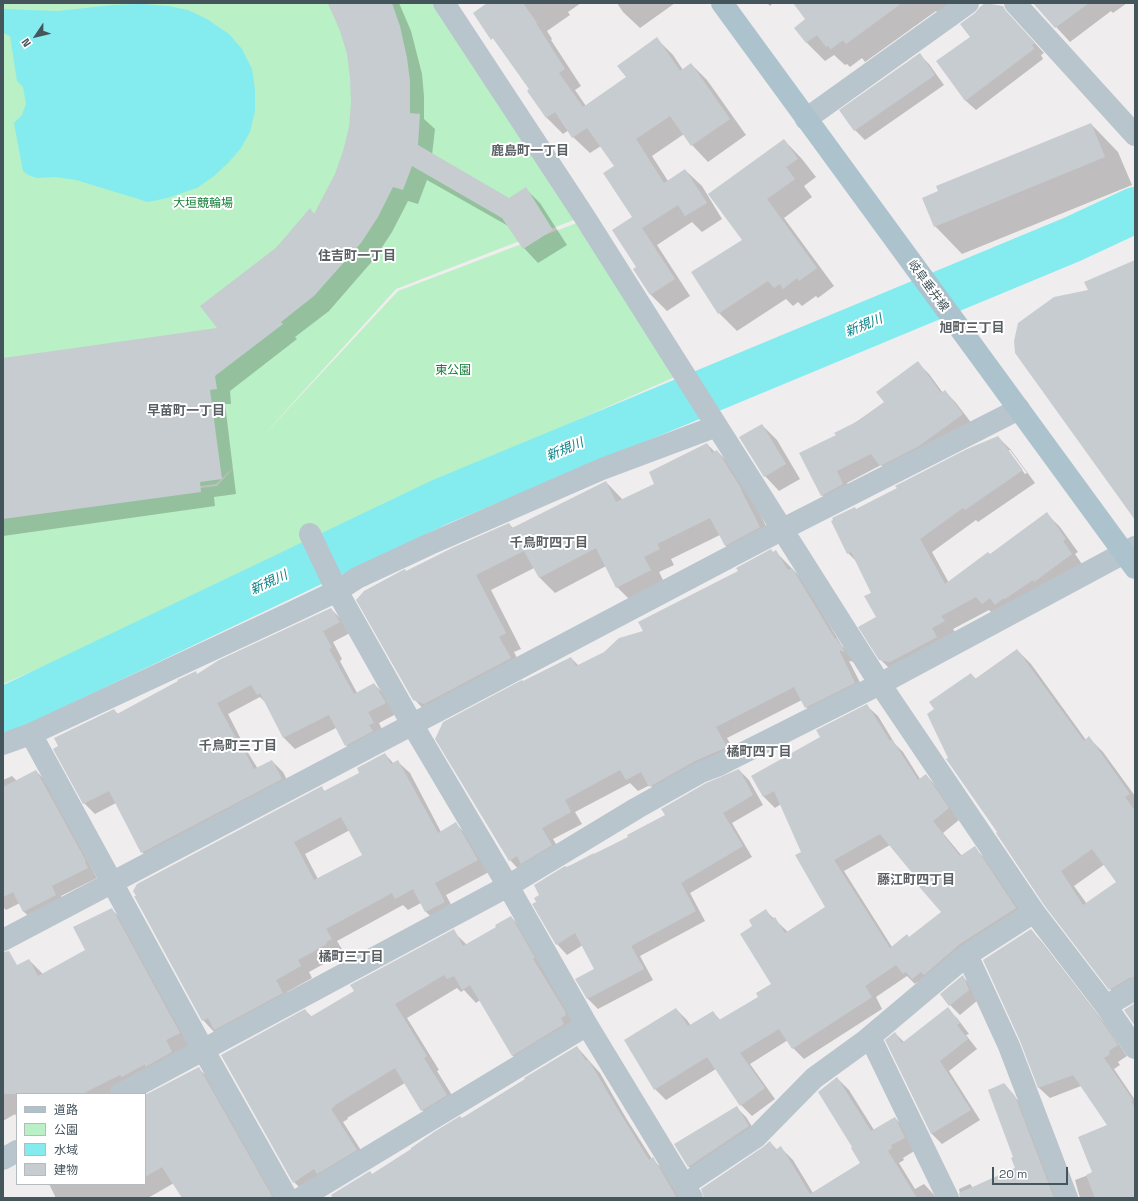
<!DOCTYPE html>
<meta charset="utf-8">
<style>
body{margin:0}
#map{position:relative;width:1138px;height:1201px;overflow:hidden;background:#f0edee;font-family:"Space Grotesk","Noto Sans JP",sans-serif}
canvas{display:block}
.frame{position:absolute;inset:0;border:4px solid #45555c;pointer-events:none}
.legend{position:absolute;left:16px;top:1093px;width:130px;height:92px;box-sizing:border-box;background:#fff;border:1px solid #b5bbbe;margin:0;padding:5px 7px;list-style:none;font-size:12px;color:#45555c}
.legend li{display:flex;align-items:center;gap:8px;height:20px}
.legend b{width:20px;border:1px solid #b5bbbe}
.north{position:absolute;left:16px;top:16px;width:40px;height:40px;-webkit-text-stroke:3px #fff;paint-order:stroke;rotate:235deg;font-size:11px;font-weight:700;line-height:16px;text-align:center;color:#45555c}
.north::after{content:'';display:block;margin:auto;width:14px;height:18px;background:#45555c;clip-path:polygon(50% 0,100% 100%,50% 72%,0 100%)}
.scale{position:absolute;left:992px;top:1167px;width:76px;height:18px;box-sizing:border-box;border:2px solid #45555c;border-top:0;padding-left:5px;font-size:12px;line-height:14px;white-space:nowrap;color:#45555c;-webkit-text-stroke:3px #fff;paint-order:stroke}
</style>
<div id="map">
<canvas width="1138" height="1201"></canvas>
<div class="frame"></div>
<ul class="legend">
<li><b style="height:5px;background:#acc3ce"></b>道路</li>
<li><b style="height:11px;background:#b9f0c5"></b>公園</li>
<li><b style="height:11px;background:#84ecef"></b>水域</li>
<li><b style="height:11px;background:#c7ccd1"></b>建物</li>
</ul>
<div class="north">N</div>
<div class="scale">20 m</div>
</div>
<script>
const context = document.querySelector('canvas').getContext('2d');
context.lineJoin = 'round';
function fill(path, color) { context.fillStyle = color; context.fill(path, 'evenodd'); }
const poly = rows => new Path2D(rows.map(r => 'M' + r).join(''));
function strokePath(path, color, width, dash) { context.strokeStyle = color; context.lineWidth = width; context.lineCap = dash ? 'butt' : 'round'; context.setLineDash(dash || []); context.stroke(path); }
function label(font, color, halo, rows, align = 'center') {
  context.font = font + ' "Space Grotesk","Noto Sans JP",sans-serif'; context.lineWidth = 4; context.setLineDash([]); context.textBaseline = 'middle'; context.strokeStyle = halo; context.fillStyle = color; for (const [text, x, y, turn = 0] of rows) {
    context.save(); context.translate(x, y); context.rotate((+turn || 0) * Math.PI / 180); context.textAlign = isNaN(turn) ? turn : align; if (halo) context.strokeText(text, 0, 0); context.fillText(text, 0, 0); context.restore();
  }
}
fill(poly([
 [3,3,444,3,584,216,396,289,261,438,398,291,582,221,677,376,474,466,333,532,223,588,3,684,3,512,217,486,236,465,216,484,3,511]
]), '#b9f0c5');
fill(poly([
 [141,4,169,6,188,10,207,19,229,34,242,49,252,69,255,89,255,111,250,132,241,148,229,162,214,176,197,188,167,198,148,202,76,180,55,177,37,178,28,175,23,171,14,123,22,115,26,104,23,87,17,81,10,36,3,33,3,9,57,11,113,5]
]), '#84ecef');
fill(poly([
 [328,3,399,3,411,31,422,74,424,96,424,119,435,129,432,155,510,199,526,189,540,203,567,245,538,263,524,248,510,227,427,180,418,204,408,201,392,232,375,258,329,311,295,337,297,339,230,391,231,404,225,404,236,494,214,497,215,506,3,536,3,359,219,329,277,247,310,210,315,215,336,174,344,151,350,127,352,103,351,78,348,54,341,31],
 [489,3,581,3,568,12,570,15,547,31,552,39,551,40,581,86,575,90,586,106,627,78,657,39,673,55,683,70,691,64,707,80,746,135,708,162,692,145,684,134,652,156,668,181,685,170,702,186,722,219,702,232,692,222,657,245,690,296,667,311,651,295,634,269,638,267,634,218,615,166,601,146,590,153,573,137,569,130,563,134,547,118,528,91,530,90,475,13],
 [617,3,675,3,640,28,623,12],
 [767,3,773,3,770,6],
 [794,3,951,3,938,13,936,11,865,62,862,58,850,67,847,64,845,65,834,55,825,61,807,43,795,28,806,19],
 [1034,3,1127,3,1113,13,1111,11,1070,42],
 [1002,7,1044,53,1041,55,1043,59,976,110,966,101,938,61,971,37],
 [919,54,929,64,944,85,865,140,855,130,841,111],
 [1091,124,1118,152,1132,185,962,254,935,226],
 [784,140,802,159,816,177,804,186,812,197,784,218,834,286,818,298,816,296,802,306,798,302,793,306,786,299,737,331,719,313,743,240],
 [918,363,929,374,943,393,945,391,956,403,973,425,892,476,881,465,847,483,854,496,833,506,822,495,837,435,885,402],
 [762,425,777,440,800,479,779,491,765,476],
 [998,437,1011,450,1035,483,978,522,976,520,932,552,949,583,990,556,1047,514,1060,527,1078,552,1075,554,1084,567,995,616,989,610,953,629,957,635,893,672,880,659,877,618,873,593,858,563,848,553,856,510],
 [1007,450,1010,450,1027,473,1025,474],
 [707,444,715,452,717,451,732,466,756,506,774,542,741,560,725,545,720,535,671,559,674,565,659,572,666,586,632,602,617,587,606,566,555,593,540,578,534,568,491,590,521,649,514,652,525,674,429,715,414,699,407,572,509,524,513,528,606,482,623,500,656,484],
 [776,552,803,580,842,646,848,651,855,662,849,661,866,694,817,719,806,707,802,700,727,738,738,759,662,798,650,785,638,791,630,783,575,812,582,824,553,839,563,856,521,872,510,860,571,658,579,666,644,632],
 [331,609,342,620,350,633,333,642,342,659,340,661,357,693,374,684,385,695,396,714,379,723,384,734,357,756,346,745,336,728,295,749,284,738,265,702,260,697,228,714,247,751,258,769,272,761,283,772,292,790,153,863,142,852,116,803,95,814,84,803,114,710,118,714],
 [1017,650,1031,664,1086,740,1089,738,1103,752,1135,796,1135,997,1124,1003,1110,989,999,832,949,758,971,674,976,679],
 [1105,864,1118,882,1087,904,1074,886],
 [867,706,878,716,895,744,903,752,920,779,926,775,936,786,959,820,943,833,962,856,974,848,985,858,1027,920,924,989,917,982,915,984,907,976,876,997,882,1009,804,1059,793,1048,788,1040,750,1064,775,1099,752,1116,741,1105,716,1069,666,1100,655,1089,676,1009,687,1020,691,1026,713,1012,721,1021,759,997,772,984,754,926,766,911,788,932,826,907,781,804,775,808,764,797,752,776,822,738],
 [890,845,919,880,943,912,910,938,892,947,844,871],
 [385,754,394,764,398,762,410,773,441,832,456,824,467,835,489,872,446,895,456,914,438,923,426,912,421,903,408,910,403,905,337,941,343,951,337,954,338,956,309,972,312,978,287,992,294,1005,214,1032,203,1020,321,788,326,792,360,773],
 [350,830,363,855,318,879,305,854],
 [739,770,749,780,763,805,732,823,752,857,690,893,705,921,640,956,653,980,598,1009,588,999,577,980,595,970,583,945,567,955,557,944,537,902,541,895,566,868,629,837,666,816],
 [36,771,46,781,97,878,61,896,66,905,34,921,24,912,20,903,6,910,3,907,3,780,12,776,17,781],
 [111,909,126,923,194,1048,136,1094,17,1094,17,1118,15,1114,3,1121,3,970,18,966,29,960,43,974,86,951],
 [511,917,524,930,577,1025,525,1068,512,1055,480,1000,476,1003,464,990,461,992,457,988,407,1018,439,1070,437,1071,460,1108,435,1123,422,1110,405,1083,347,1118,348,1119,343,1122,369,1163,307,1195,294,1182,305,1010,312,1017,453,931,467,945,497,927],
 [1031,930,1041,941,1106,1025,1127,1056,1118,1062,1120,1065,1114,1069,1135,1100,1135,1198,1080,1198,1075,1180,1094,1173,1108,1126,1081,1086,1050,1098,1039,1088,1021,1040],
 [962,976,972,986,978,1000,960,1015,950,1005],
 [947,1009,957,1018,969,1034,966,1035,977,1049,949,1071,980,1120,942,1144,932,1134,887,1040,895,1033,905,1043],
 [577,1047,600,1073,626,1118,652,1159,665,1171,681,1198,334,1198,373,1175],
 [198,1068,213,1082,278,1198,183,1198,174,1183,148,1198,56,1198,49,1184,145,1184,145,1096],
 [837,1078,849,1090,874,1130,895,1118,907,1130,916,1150,903,1158,904,1160,899,1163,915,1189,924,1184,937,1198,705,1198,770,1142,777,1150,780,1147,793,1160,813,1193,861,1163,854,1148],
 [1004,1085,1025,1108,1059,1198,961,1198,959,1189,970,1184,973,1188,1016,1168],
 [736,1107,746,1117,758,1136,699,1176,689,1167,675,1145]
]), '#0003');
strokePath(poly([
 [3,709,15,705,440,502,1073,239,1135,210]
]), '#84ecef', 46);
fill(poly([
 [328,3,392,3,400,26,407,58,410,81,410,113,420,114,418,145,509,198,526,187,553,230,523,249,502,218,412,166,403,190,393,187,378,217,361,243,314,296,281,322,283,324,215,376,217,389,210,390,222,479,200,482,201,492,3,519,3,358,217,328,200,306,277,247,310,208,314,214,335,174,343,151,349,127,351,103,350,78,347,54,340,31],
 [487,3,523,3,537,23,536,23,565,69,559,73,583,107,626,77,617,66,657,37,680,71,691,63,730,119,691,146,670,116,636,139,664,183,685,169,707,203,685,216,678,205,642,228,675,279,650,295,633,269,636,267,612,230,632,217,603,173,614,166,587,128,572,138,555,112,546,118,527,91,529,89,493,38,491,40,473,13],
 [793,3,902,3,846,44,843,40,831,49,828,46,826,47,817,35,806,43,794,28,805,19],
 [985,3,1003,6,1006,11,1035,43,1032,45,1034,49,965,101,936,61,970,37,960,24,975,13,980,7],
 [1033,3,1089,3,1055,28],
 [920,53,935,75,854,131,839,110],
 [1091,123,1105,157,934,227,922,198,938,191,936,186],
 [784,139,798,159,786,167,795,179,767,199,817,268,799,281,797,278,783,289,780,284,774,288,768,281,718,314,691,272,742,240,708,194],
 [1135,260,1135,520,1015,353,1014,341,1018,323,1054,297,1088,290,1084,282],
 [918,361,941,393,945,390,963,414,919,446,880,466,871,454,837,471,843,484,821,496,799,453,836,435,834,433,858,421,884,402,876,392],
 [762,424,786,464,764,477,739,437],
 [998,436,1023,470,965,510,963,508,920,539,945,584,988,552,990,554,1047,512,1066,539,1063,541,1072,554,1034,582,1033,580,1005,599,1004,598,995,605,990,598,982,604,976,597,941,616,945,621,932,628,937,637,890,662,879,660,858,627,876,617,864,596,871,593,851,552,847,554,831,521,833,520,832,518,855,507,856,509,897,488,895,486,967,449],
 [707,443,712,453,717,450,742,490,741,490,760,527,725,546,710,518,657,544,660,549,644,557,651,570,616,588,596,548,539,578,524,551,476,575,506,633,499,637,511,658,424,704,413,700,356,600,364,591,401,571,405,569,406,571,454,547,509,523,512,528,606,481,616,502,654,484,649,472],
 [771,549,773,552,776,550,788,570,792,568,835,639,836,638,845,652,839,650,855,683,805,708,794,687,716,727,727,747,695,761,649,787,641,772,626,780,620,770,565,800,571,812,542,828,552,845,521,864,517,856,509,861,435,739,443,722,522,680,523,681,571,657,576,666,604,652,619,638,643,631,638,622,738,571,736,568],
 [331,608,340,622,323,631,332,648,329,649,354,694,374,683,386,703,368,712,374,723,369,725,373,731,345,746,329,715,283,738,260,693,257,695,251,685,217,703,238,742,239,741,254,769,272,760,282,779,141,853,109,791,83,804,53,749,58,746,54,738,114,709,117,714,178,681,177,680,196,671,197,674,219,660],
 [1017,649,1084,741,1089,736,1130,794,1125,797,1135,811,1135,977,1129,978,1109,990,1044,905,996,833,997,832,946,759,948,758,927,714,934,709,929,702,971,673,975,679],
 [1092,849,1116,882,1083,905,1061,871],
 [867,704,890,741,892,739,918,780,926,774,949,808,933,821,960,856,975,846,1016,908,960,944,924,975,921,972,912,979,906,972,903,974,896,965,865,986,872,997,792,1049,779,1029,740,1053,765,1088,740,1106,707,1057,654,1090,624,1040,676,1008,688,1026,713,1011,719,1020,758,997,756,993,771,984,740,934,752,926,749,920,766,909,772,919,775,917,785,933,825,907,795,855,801,852,774,791,763,797,751,776,820,737,816,730],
 [880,834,917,879,915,882,941,912,909,937,907,934,890,948,834,860],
 [385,753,391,764,398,760,438,833,456,822,478,860,435,883,445,902,425,912,413,889,395,899,392,893,326,929,332,939,326,942,327,944,298,960,301,966,276,980,283,993,214,1030,208,1018,202,1021,134,896,136,896,133,891,137,884,322,786,324,791,359,773,357,768],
 [341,817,362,855,314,880,294,842],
 [739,769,753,795,723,813,743,846,681,883,696,911,631,946,644,969,587,999,575,979,594,969,575,933,556,945,532,904,536,902,534,898,539,895,534,885,565,866,566,867,571,865,594,853,594,854,628,837,627,835,665,815,661,809,706,783],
 [36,770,86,861,85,862,88,868,52,886,56,895,23,912,13,892,3,897,3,787],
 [112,908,180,1033,166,1040,172,1052,145,1067,145,1064,122,1077,120,1075,82,1094,3,1094,3,952,9,951,17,965,29,959,38,976,85,950,73,927],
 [511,916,535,958,533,959,565,1011,566,1015,561,1018,564,1024,512,1056,470,985,462,990,454,976,447,979,444,975,395,1004,427,1056,424,1058,447,1095,421,1111,395,1068,335,1105,335,1106,331,1109,357,1150,317,1174,314,1169,293,1183,221,1055,305,1009,310,1017,354,991,350,985,454,929,463,946,496,927,495,925],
 [1031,929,1096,1013,1118,1045,1109,1051,1110,1054,1104,1058,1133,1100,1131,1101,1135,1108,1135,1198,1095,1198,1086,1175,1092,1172,1078,1137,1107,1125,1073,1075,1038,1088,1020,1041,983,960],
 [963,975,969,990,949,1006,940,994],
 [1135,1003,1135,1026,1124,1010],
 [948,1007,960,1023,957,1025,968,1039,940,1061,971,1110,931,1134,885,1040,895,1032,902,1043],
 [577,1046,586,1061,588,1059,615,1105,649,1160,653,1157,677,1198,333,1198,331,1195,370,1171,372,1174,411,1149,411,1148,434,1132,460,1116,462,1118,525,1079,524,1078],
 [199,1067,272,1196,269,1198,182,1198,162,1167,145,1177,145,1095],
 [837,1077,871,1131,895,1117,905,1138,891,1145,892,1148,888,1151,917,1198,704,1198,701,1189,763,1147,770,1141,775,1150,781,1146,810,1194,860,1163,851,1148,852,1147,818,1092],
 [1004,1083,1015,1096,1054,1198,960,1198,959,1193,1015,1168,1011,1158,1013,1157,988,1090],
 [737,1106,749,1126,688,1167,674,1144]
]), '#c7ccd1');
strokePath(poly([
 [444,3,584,216,880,684,1034,912,1106,1006,1135,1048],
 [1015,3,1135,135],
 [806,119,968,3],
 [310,534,337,591,412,724,508,886,587,1025,692,1198],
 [31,734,203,1049,287,1198],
 [3,744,31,734,293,612,337,591,357,578,430,544,602,469,717,426],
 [3,940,783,529,1019,409],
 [967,955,1009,1046,1067,1198],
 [1106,1006,1135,989],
 [870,1037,948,1198],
 [121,1094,508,886,637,808,701,772,719,765,880,684,1135,547],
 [3,1159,17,1151],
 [684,1185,756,1137,814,1078,865,1041,967,955,1034,912],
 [301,1198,587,1025]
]), '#b8c5cc', 22);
strokePath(poly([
 [722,3,1135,568]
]), '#acc3ce', 22);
label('12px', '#138036', '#fff', [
 ["大垣競輪場",203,204],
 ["東公園",453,371]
]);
label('12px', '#45555c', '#fff', [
 ["岐阜垂井線",928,286,54]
]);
label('bold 13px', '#5a5f63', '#fff', [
 ["鹿島町一丁目",530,151],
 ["住吉町一丁目",357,256],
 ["旭町三丁目",972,328],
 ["早苗町一丁目",186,411],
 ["千鳥町四丁目",549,543],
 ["千鳥町三丁目",238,746],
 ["橘町四丁目",759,752],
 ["藤江町四丁目",916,880],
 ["橘町三丁目",351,957]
]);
label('italic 13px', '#098286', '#fff', [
 ["新規川",864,326,-23],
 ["新規川",565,450,-23],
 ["新規川",269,583,-25]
]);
</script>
